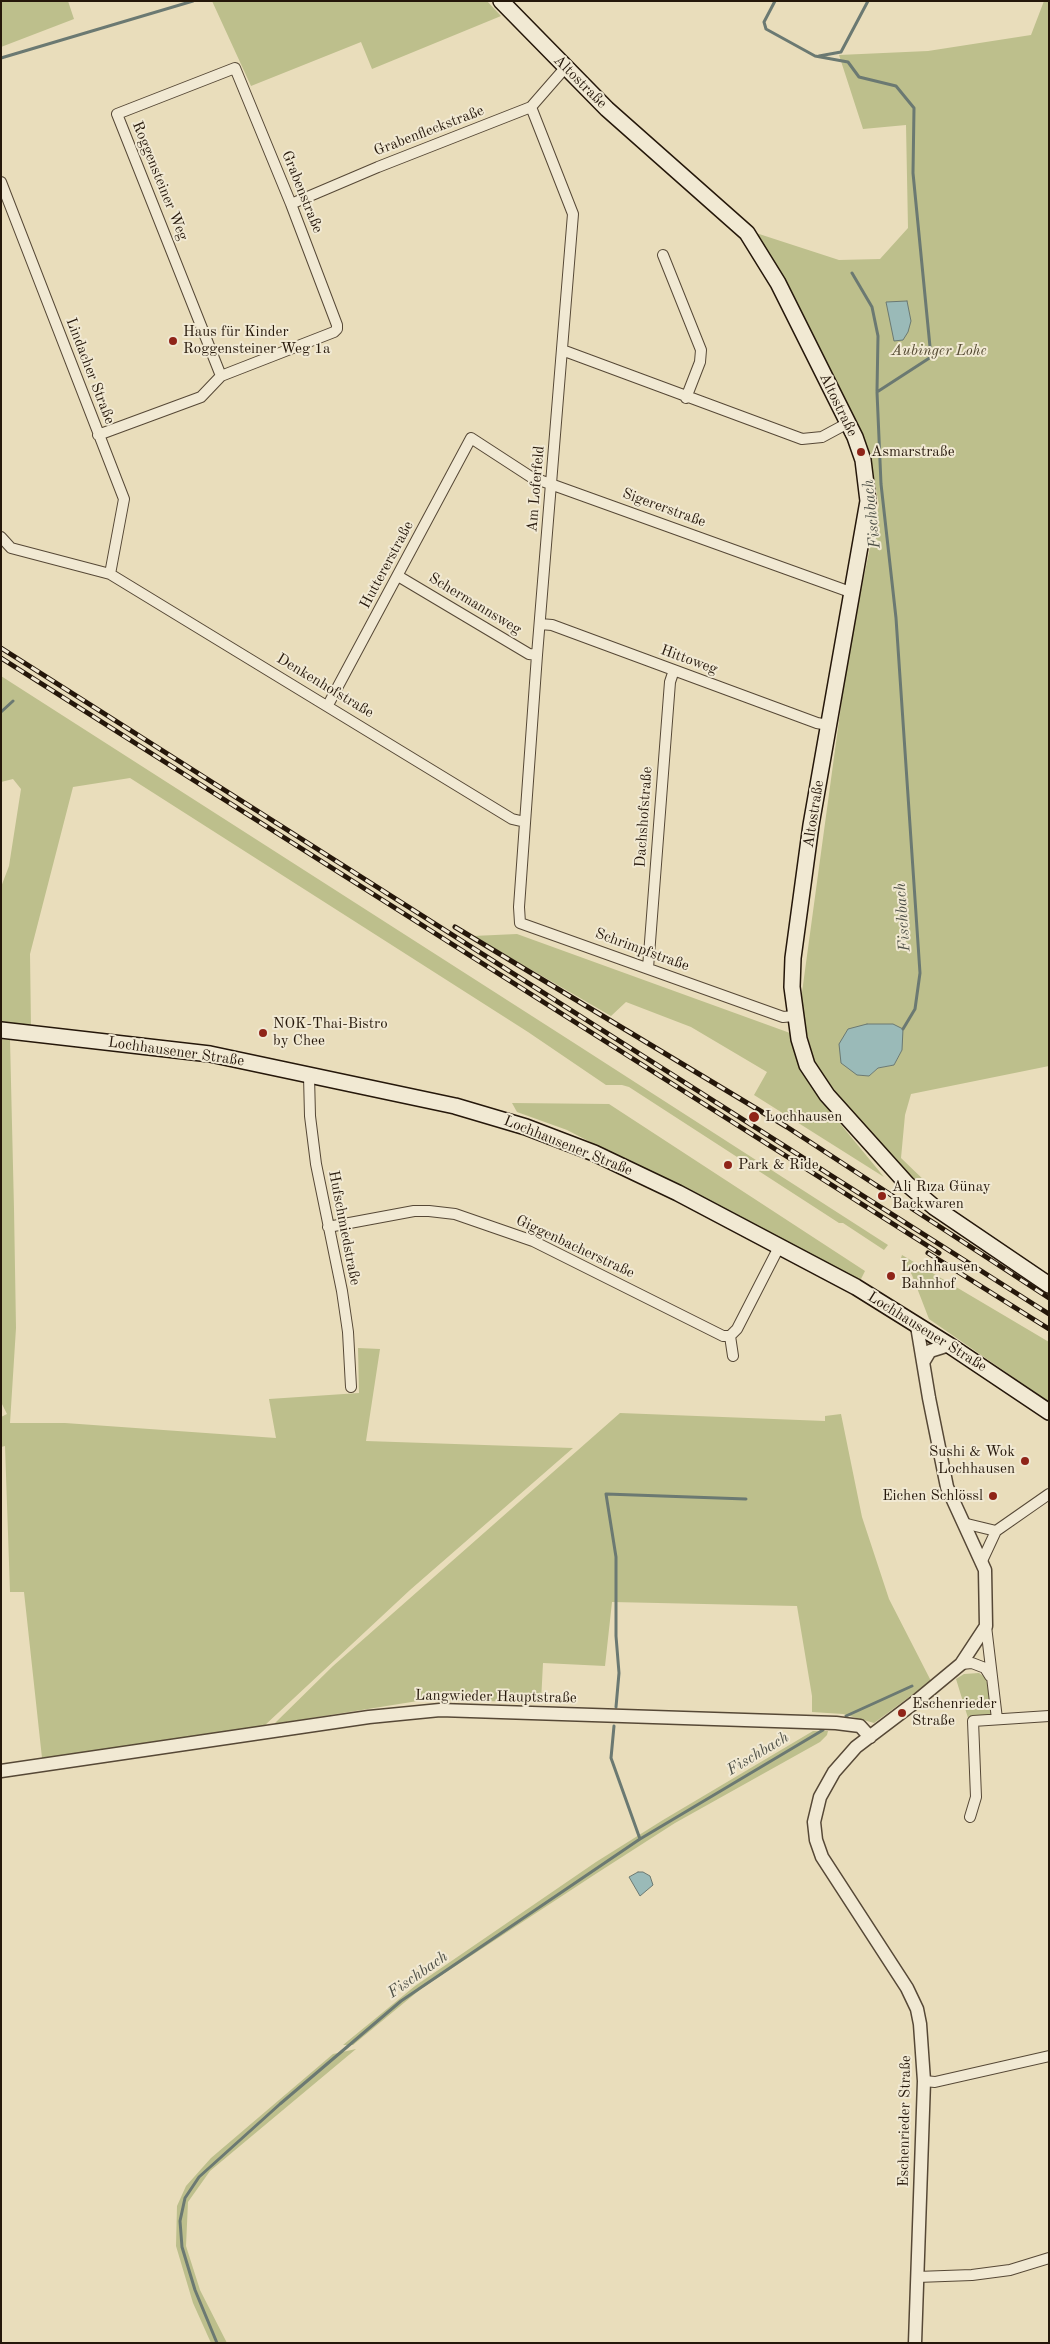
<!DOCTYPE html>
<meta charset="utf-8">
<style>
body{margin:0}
#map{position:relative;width:1050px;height:2344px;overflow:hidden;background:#e9ddbb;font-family:"Old Standard TT",serif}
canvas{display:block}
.frame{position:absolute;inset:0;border:2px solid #25170a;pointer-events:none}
</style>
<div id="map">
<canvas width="1050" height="2344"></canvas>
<div class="frame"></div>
</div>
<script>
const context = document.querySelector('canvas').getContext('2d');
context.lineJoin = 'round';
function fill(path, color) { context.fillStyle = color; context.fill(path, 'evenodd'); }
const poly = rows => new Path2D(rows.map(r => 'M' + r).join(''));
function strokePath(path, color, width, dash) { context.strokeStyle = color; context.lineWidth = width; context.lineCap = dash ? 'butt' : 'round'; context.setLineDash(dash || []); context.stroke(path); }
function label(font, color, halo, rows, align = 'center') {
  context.font = font + ' "Old Standard TT",serif'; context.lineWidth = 4; context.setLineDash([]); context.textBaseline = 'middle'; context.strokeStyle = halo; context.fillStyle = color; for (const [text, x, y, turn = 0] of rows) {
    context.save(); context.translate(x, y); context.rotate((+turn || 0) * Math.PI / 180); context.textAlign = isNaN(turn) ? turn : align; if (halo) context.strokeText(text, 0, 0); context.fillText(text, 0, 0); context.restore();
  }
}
fill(poly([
 [1,1,68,1,74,19,1,47],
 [212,1,487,1,501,16,372,69,361,42,251,86],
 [1044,1,1049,1,1049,1066,911,1094,905,1115,901,1158,928,1184,926,1193,856,1119,815,1064,800,1007,849,647,879,505,870,458,756,233,839,260,880,259,908,228,906,125,863,129,839,55,928,51,1031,35],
 [902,1050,894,1065,878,1068,869,1076,857,1075],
 [1,676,571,1041,888,1245,884,1250,843,1223,839,1223,629,1087,622,1085,606,1085,528,1032,130,778,73,787,30,954,31,1028,1,1025,1,887,9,866,21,789,13,779,1,782],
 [517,934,790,1033,804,1068,828,1109,884,1177,754,1095,767,1072,691,1027,626,1002,611,1016,473,936],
 [1,1039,10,1040,14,1209,16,1328,10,1423,65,1423,276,1438,269,1399,359,1393,358,1348,380,1349,366,1441,573,1448,410,1590,264,1726,42,1758,24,1592,10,1592,5,1446,1,1447,1,1417,7,1414,1,1402],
 [512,1103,609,1104,865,1271,861,1279,857,1280,567,1130,517,1112],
 [902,1255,1049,1342,1049,1402,929,1319,912,1275,901,1258],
 [620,1413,825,1421,825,1416,841,1414,862,1517,889,1599,931,1681,874,1723,843,1714,812,1712,812,1696,797,1606,612,1602,605,1666,543,1663,541,1702,424,1700,274,1724,333,1666],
 [979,1673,986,1678,993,1716,968,1718,956,1679,964,1674],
 [813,1731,828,1731,827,1735,820,1742,675,1823,594,1875,422,1988,353,2045,343,2045,415,1986,596,1862,663,1820],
 [356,2049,210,2171,188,2202,186,2246,200,2290,227,2343,211,2343,193,2303,176,2246,177,2206,186,2186,211,2158,333,2054]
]), '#bdbf8c');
const water = poly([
 [907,301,911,321,908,332,903,340,894,341,886,302,907,301],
 [867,1024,893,1024,903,1029,902,1050,894,1065,878,1068,869,1076,857,1075,841,1063,839,1044,848,1029,867,1024],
 [638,1872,643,1872,650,1876,653,1885,640,1896,629,1877,638,1872]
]);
fill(water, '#9abab8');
strokePath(water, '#6b7972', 1);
strokePath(poly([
 [775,1,764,22,766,29,815,56,848,62,859,77,896,86,914,108,913,173,931,357,877,392,881,484,896,618,920,973,915,1009,903,1029],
 [819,56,841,52,868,1],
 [1,58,193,1],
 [852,273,872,307,878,336,877,391],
 [1,712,13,701],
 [616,1707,619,1673,616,1636,616,1557,606,1494,746,1499],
 [846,1716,912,1686],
 [614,1726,611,1758,640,1839],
 [217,2343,195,2290,182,2247,180,2221,185,2198,199,2177,280,2104,401,2001,640,1839,823,1730]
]), '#6b7972', 3);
const minor = poly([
 [531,107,573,214,537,655,519,907,520,923,783,1017,794,1016],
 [1,182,124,499,110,574],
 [291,204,378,167,531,107,565,68],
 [663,255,701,350,700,362,686,398],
 [562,350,802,439,822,437,848,423],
 [98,435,201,397,221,376,334,332,337,329,337,325,291,204,235,68,117,114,221,376],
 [1,537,11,548,110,574,512,819,525,822],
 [398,576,529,654,537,655],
 [540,624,552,625,817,723,828,725],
 [328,705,471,438,531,477,853,593],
 [648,968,670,682,674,670],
 [309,1076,310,1116,316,1164,342,1291,348,1332,351,1387],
 [328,1227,414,1211,429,1211,455,1214,533,1241,723,1336,730,1336,737,1329,779,1247],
 [730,1336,733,1356],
 [963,1523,996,1531],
 [982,1561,996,1531,1049,1494],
 [986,1626,997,1719],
 [961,1664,972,1663,985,1668,990,1676],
 [970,1817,976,1797,973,1721,1049,1716],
 [924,2081,935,2082,1049,2056],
 [917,2277,972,2275,1010,2270,1049,2258]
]);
const tertiary = poly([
 [924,1361,930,1351,949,1345],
 [1,1771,369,1717,440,1710,836,1723,860,1726,870,1737],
 [915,2343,924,2081,920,2024,917,2009,907,1988,822,1857,816,1840,814,1822,820,1797,834,1772,856,1747,914,1703,961,1664,986,1626,985,1570,947,1487,929,1398,917,1326]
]);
const secondary = poly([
 [501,1,607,109,747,233,778,283,855,437,863,460,868,501,811,825,793,958,792,987,799,1039,807,1065,827,1095,907,1184,934,1207,1049,1285],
 [1,1030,210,1054,455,1106,526,1127,594,1153,678,1193,856,1287,949,1345,1049,1412]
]);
strokePath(minor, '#564836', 12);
strokePath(tertiary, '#564836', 15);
strokePath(secondary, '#25170a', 18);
strokePath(minor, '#f1e9d3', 10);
strokePath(tertiary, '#f1e9d3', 12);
strokePath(secondary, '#f1e9d3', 15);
const rail = poly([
 [1,648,1049,1314],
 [1,658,939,1253],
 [455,927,787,1127,1049,1298],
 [928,1253,1049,1329]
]);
strokePath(rail, '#25170a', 5);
strokePath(rail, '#f1e9d3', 3, [9]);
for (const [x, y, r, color] of [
 [173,341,5,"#8f2418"],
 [861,452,5,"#8f2418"],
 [263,1033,5,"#8f2418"],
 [754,1117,6,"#8f2418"],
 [728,1165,5,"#8f2418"],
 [882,1196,5,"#8f2418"],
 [891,1276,5,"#8f2418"],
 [1025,1461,5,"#8f2418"],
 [993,1496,5,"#8f2418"],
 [902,1713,5,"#8f2418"]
]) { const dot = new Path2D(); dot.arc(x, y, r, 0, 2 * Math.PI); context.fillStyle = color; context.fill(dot); strokePath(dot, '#f1e9d3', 2); }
label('15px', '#25170a', '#f1e9d3', [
 ["Altostraße",580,82,45],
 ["Grabenfleckstraße",429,131,-21],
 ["Roggensteiner Weg",160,181,68],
 ["Grabenstraße",302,192,68],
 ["Lindacher Straße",90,371,69],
 ["Altostraße",838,405,64],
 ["Am Loferfeld",536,489,-85],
 ["Sigererstraße",664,508,20],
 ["Huttererstraße",387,565,-62],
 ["Schermannsweg",475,604,31],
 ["Hittoweg",689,660,20],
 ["Denkenhofstraße",325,686,31],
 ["Altostraße",814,814,-81],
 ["Dachshofstraße",644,817,-86],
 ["Schrimpfstraße",642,950,20],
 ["Lochhausener Straße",176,1052,8],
 ["Lochhausener Straße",568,1146,22],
 ["Hufschmiedstraße",344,1228,79],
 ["Giggenbacherstraße",575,1247,25],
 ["Lochhausener Straße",927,1332,32],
 ["Langwieder Hauptstraße",496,1697,1],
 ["Eschenrieder Straße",905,2121,-89]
]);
label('15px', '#25170a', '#f1e9d3', [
 ["Haus für Kinder",183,332],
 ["Roggensteiner Weg 1a",183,349],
 ["Asmarstraße",871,452],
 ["NOK-Thai-Bistro",273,1024],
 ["by Chee",273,1041],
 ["Lochhausen",765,1117],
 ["Park & Ride",738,1165],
 ["Ali Rıza Günay",892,1187],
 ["Backwaren",892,1204],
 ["Lochhausen",901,1267],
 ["Bahnhof",901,1284],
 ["Sushi & Wok",1015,1452,"right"],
 ["Lochhausen",1015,1469,"right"],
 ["Eichen Schlössl",983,1496,"right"],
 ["Eschenrieder",912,1704],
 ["Straße",912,1721]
], 'left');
label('italic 15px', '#534931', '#f1e9d3', [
 ["Aubinger Lohe",939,351]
]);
label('italic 16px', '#4e5047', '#f1e9d3', [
 ["Fischbach",872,514,-96],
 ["Fischbach",903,917,-94],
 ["Fischbach",758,1754,-31],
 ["Fischbach",418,1975,-35]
]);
</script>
